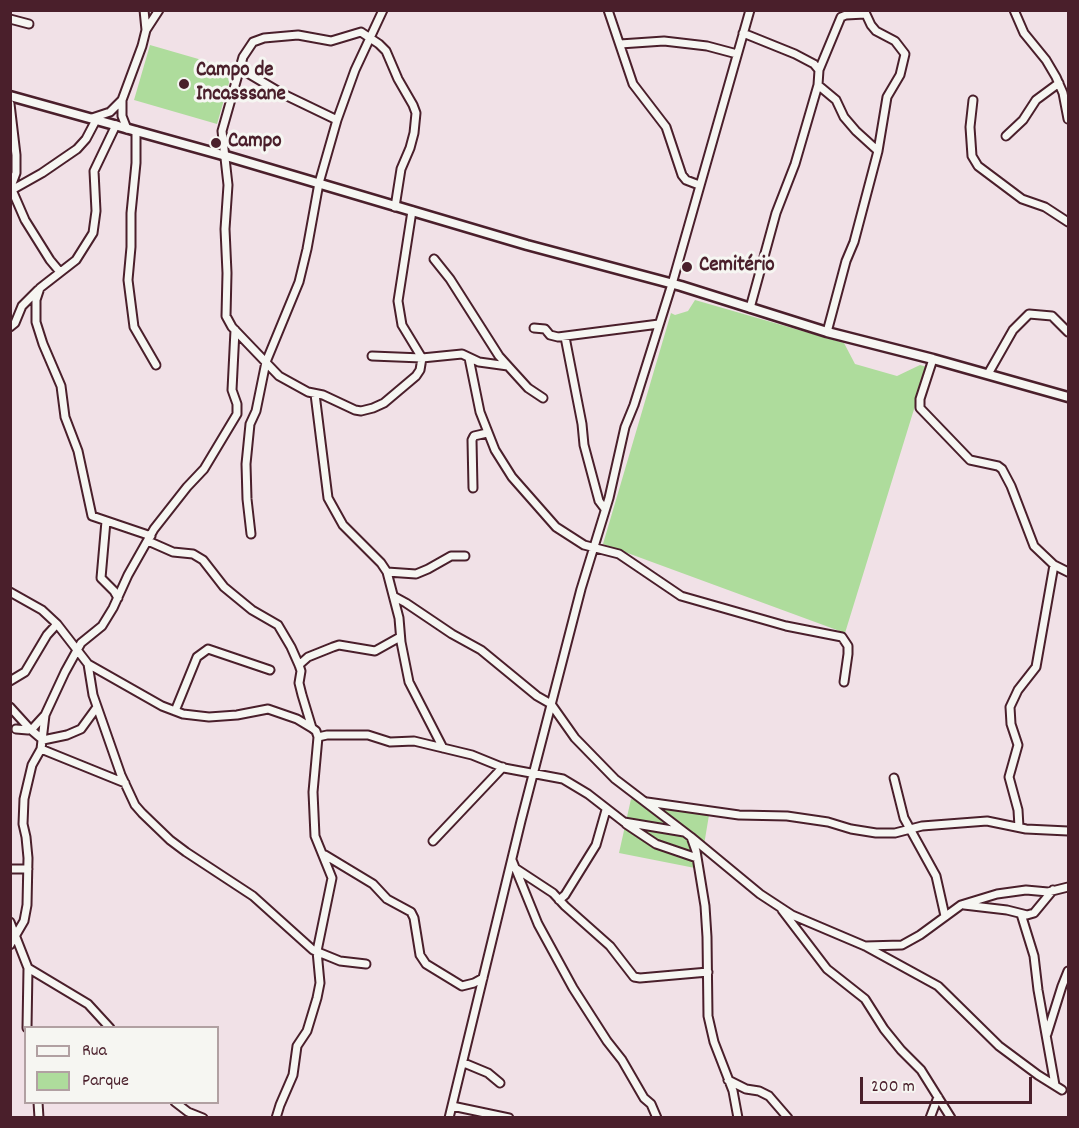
<!DOCTYPE html>
<meta charset="utf-8">
<style>
body{margin:0}
#map{position:relative;width:1079px;height:1128px;overflow:hidden;background:#f1e1e7;font-family:Dekko,sans-serif}
canvas{display:block}
.frame{position:absolute;inset:0;border:12px solid #4a1f2b;pointer-events:none}
.legend{position:absolute;left:24px;top:1026px;width:195px;height:78px;box-sizing:border-box;background:#f6f6f2;border:2px solid #b1a0a2;margin:0;padding:8px 10px;list-style:none;font-size:18px;color:#4a1f2b}
.legend li{display:flex;align-items:center;gap:12px;height:30px}
.legend b{width:30px;border:2px solid #b1a0a2}
.scale{position:absolute;left:860px;top:1077px;width:172px;height:27px;box-sizing:border-box;border:3px solid #4a1f2b;border-top:0;padding-left:8px;font-size:18px;line-height:21px;white-space:nowrap;color:#4a1f2b;-webkit-text-stroke:4px #f6f6f2;paint-order:stroke}
</style>
<div id="map">
<canvas width="1079" height="1128"></canvas>
<div class="frame"></div>
<ul class="legend">
<li><b style="height:8px;background:#f6f6f2"></b>Rua</li>
<li><b style="height:16px;background:#aedc9c"></b>Parque</li>
</ul>
<div class="scale">200 m</div>
</div>
<script>
const context = document.querySelector('canvas').getContext('2d');
context.lineJoin = 'round';
function fill(path, color) { context.fillStyle = color; context.fill(path, 'evenodd'); }
const poly = rows => new Path2D(rows.map(r => 'M' + r).join(''));
function strokePath(path, color, width, dash) { context.strokeStyle = color; context.lineWidth = width; context.lineCap = dash ? 'butt' : 'round'; context.setLineDash(dash || []); context.stroke(path); }
function label(font, color, halo, rows, align = 'center') {
  context.font = font + ' Dekko,sans-serif'; context.lineWidth = 6; context.setLineDash([]); context.textBaseline = 'middle'; context.strokeStyle = halo; context.fillStyle = color; for (const [text, x, y, turn = 0] of rows) {
    context.save(); context.translate(x, y); context.rotate((+turn || 0) * Math.PI / 180); context.textAlign = isNaN(turn) ? turn : align; if (halo) context.strokeText(text, 0, 0); context.fillText(text, 0, 0); context.restore();
  }
}
fill(poly([
 [150,45,233,69,217,124,134,100],
 [695,300,844,343,855,364,897,376,920,365,927,367,845,633,603,544,671,313,675,315,688,311],
 [631,799,709,815,700,869,619,853]
]), '#aedc9c');
const minor = poly([
 [608,10,633,84,666,127,682,175,686,180,699,185],
 [864,10,871,25,876,31,895,41,905,54,900,75,887,97,878,151],
 [1014,10,1024,33,1046,60,1056,77,1063,93,1068,119],
 [10,19,29,24],
 [146,30,159,10],
 [743,33,795,54,814,64,819,70,818,85,836,100,844,117,856,131,878,151,854,242,846,261,827,332],
 [620,44,664,41,707,46,737,54],
 [239,68,283,94,337,120],
 [819,70,841,17,846,15,865,14],
 [973,100,970,127,972,156,978,166,1022,199,1045,207,1068,222],
 [10,104,16,155,16,173,10,189],
 [92,118,110,112,122,100],
 [116,125,94,171,96,211,93,233,76,260,40,288,36,300,36,322,43,344,61,386,65,417,78,451,92,516,151,536],
 [127,129,122,116,122,100,142,46,146,30,144,10],
 [136,131,136,163,131,213,131,247,128,280,134,327,156,365],
 [1006,136,1023,120,1036,100,1059,83],
 [12,190,25,220,50,260,60,272],
 [10,191,42,173,77,149,86,139,96,120],
 [395,207,401,169,410,148,414,133,416,113,413,105,398,79,386,51,379,44,361,32,331,41,298,35,264,38,253,42,243,57,222,131,228,185,225,229,227,273,226,316,232,327,279,376,308,392,323,395,355,410,361,411,373,408,384,403,416,376,420,370,422,358,402,325,398,301,412,211],
 [434,259,450,279,499,356,508,366],
 [750,308,776,213,795,164,818,85],
 [10,327,15,323,22,306,38,290],
 [534,328,545,329,550,335,558,337,659,324],
 [565,337,582,424,584,445,599,501,605,509],
 [372,356,422,358,462,354,479,362,508,366,528,388,543,398],
 [469,358,480,412,495,450,512,477,556,527,584,545,619,554,681,596,786,626,842,637,848,646,848,654,844,682],
 [933,359,920,399,920,408,970,460,998,466,1002,469,1011,486,1034,546,1054,565,1068,572],
 [988,374,1013,330,1029,314,1052,316,1068,332],
 [315,394,328,498,343,525,381,563,387,572,399,618,401,642,409,682,443,748],
 [473,488,472,440,474,436,487,433],
 [106,521,101,578,114,591,118,598],
 [251,534,247,499,246,464,250,424,256,411,266,362,299,282,307,249,319,183,337,120,355,70,383,10],
 [148,541,173,552,193,554,203,560,224,587,252,610,278,625,291,647,299,665,301,671,299,683,302,695,312,728,316,731,318,737,313,792,315,836,332,878,317,951,320,983,317,998,307,1031,297,1046,293,1075,280,1105,276,1118],
 [387,572,416,574,428,569,451,556,465,556],
 [10,592,42,610,57,624,88,664,162,706,183,714,209,717,237,715,268,709,297,719,312,728],
 [395,597,406,603,452,634,481,650,537,696,551,704,575,738,615,779,691,837,696,851,705,906,707,937,708,1016,714,1042,733,1091,738,1118],
 [88,664,93,695,121,775,135,805,142,813,170,840,186,852,253,896,313,950,340,961,366,964],
 [299,665,308,657,333,647,339,645,375,651,400,637],
 [10,681,25,672,47,635,57,624],
 [10,707,30,729,43,740,67,735,81,729,97,707],
 [175,711,197,657,208,649,270,670],
 [16,729,28,730,33,728,44,716],
 [318,737,327,735,368,735,390,742,414,741,472,755,504,768,563,779,588,794,624,822,684,832],
 [41,749,125,783],
 [894,778,904,818,936,876,945,916],
 [647,802,739,815,787,816,828,822,851,829,876,833,895,833,922,826,987,821,1026,829,1068,831],
 [626,824,656,844,697,858],
 [1019,827,1018,810,1009,777,1018,745,1011,724,1010,707,1018,690,1036,667,1054,565],
 [691,837,760,894,792,915,865,946,938,986,999,1046,1038,1075,1062,1090],
 [433,841,503,767],
 [325,855,373,884,387,899,411,912,414,918,420,955,426,964,462,986,474,983,483,978],
 [512,860,538,924,573,988,607,1041,622,1060,644,1098,651,1104,657,1118],
 [515,868,553,893,565,906,610,946,634,977,640,978,708,972],
 [10,869,28,869],
 [559,900,565,895,596,845,606,810],
 [964,905,1007,910,1027,915,1034,913,1053,890],
 [782,910,827,969,865,999,884,1029,901,1050,921,1070,951,1118],
 [1021,914,1034,956,1038,990,1055,1085],
 [10,922,28,968,88,1004,110,1028],
 [10,945,24,921,27,905,28,858,26,837,23,824,24,799,32,765,41,749,45,715,65,672,81,643,102,626,113,608,128,575,154,529,187,487,204,469,237,414,237,404,232,390,235,330],
 [865,946,902,945,920,935,961,905,997,894,1026,890,1048,892,1068,887],
 [27,1028,28,968],
 [1047,1034,1062,986,1068,971],
 [464,1063,488,1073,500,1083],
 [728,1080,746,1089,759,1091,769,1096,788,1118],
 [38,1102,39,1118],
 [175,1102,188,1112,203,1118],
 [452,1106,509,1118],
 [449,1118,521,821,581,589,609,498,625,427,634,405,672,284,750,10],
 [930,1118,938,1097]
]);
const tertiary = poly([
 [10,96,226,156,527,245,681,286,827,332,933,359,1068,397]
]);
strokePath(minor, '#4a1f2b', 11);
strokePath(tertiary, '#4a1f2b', 13);
strokePath(minor, '#f6f6f2', 7);
strokePath(tertiary, '#f6f6f2', 8);
for (const [x, y, r, color] of [
 [184,84,6,"#4a1f2b"],
 [216,143,6,"#4a1f2b"],
 [687,267,6,"#4a1f2b"]
]) { const dot = new Path2D(); dot.arc(x, y, r, 0, 2 * Math.PI); context.fillStyle = color; context.fill(dot); strokePath(dot, '#f6f6f2', 2); }
label('bold 21px', '#4a1f2b', '#f6f6f2', [
 ["Campo de",196,72],
 ["Incasssane",196,96],
 ["Campo",228,143],
 ["Cemitério",699,267]
], 'left');
</script>
